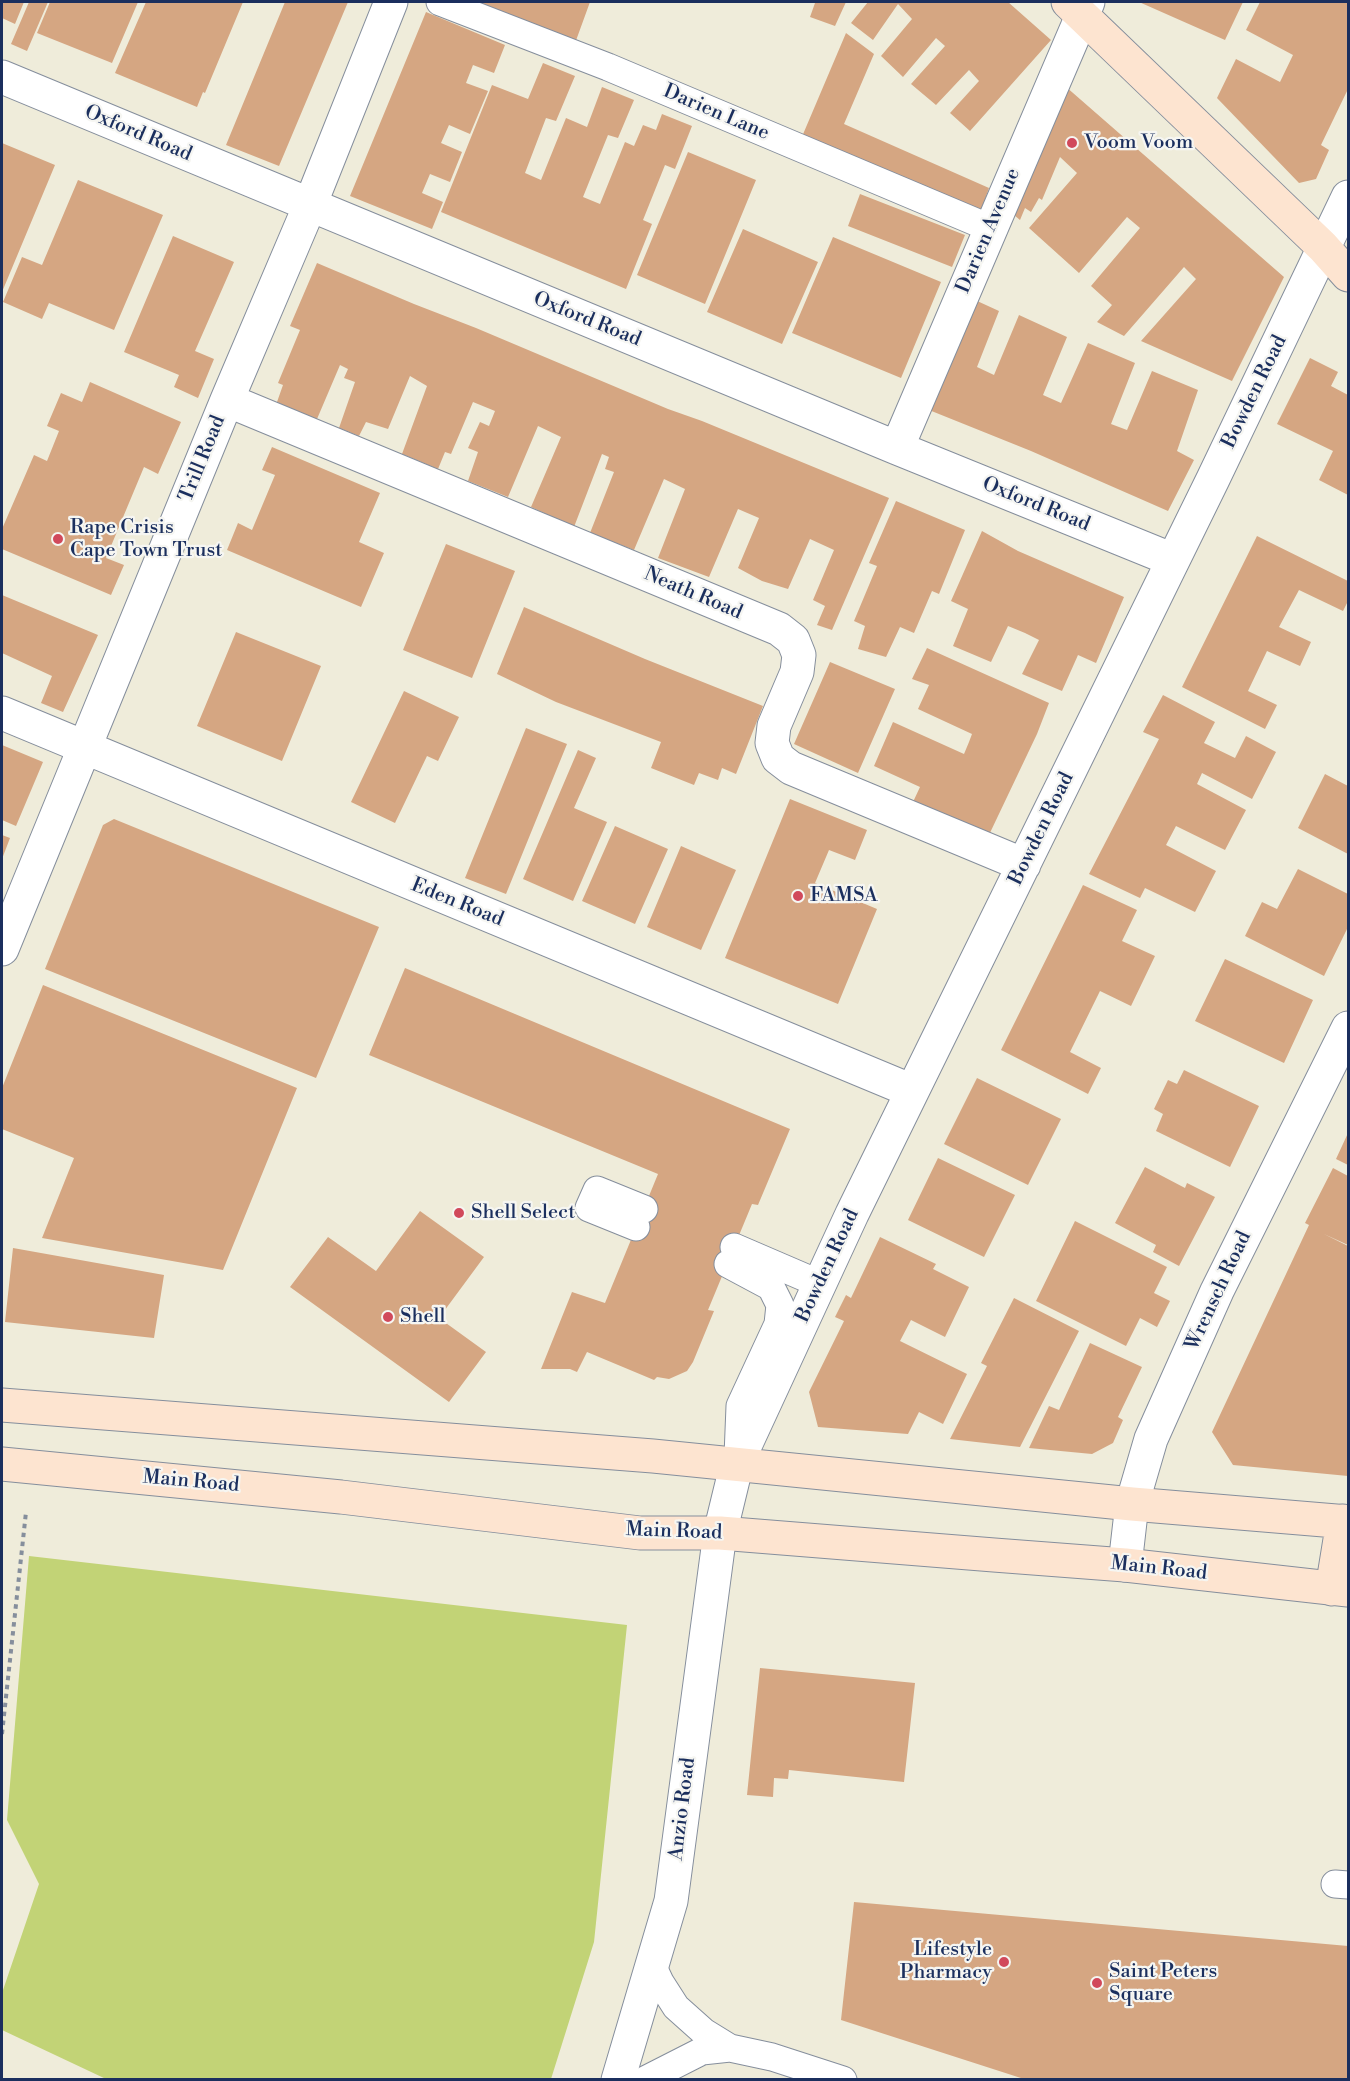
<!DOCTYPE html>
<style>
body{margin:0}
#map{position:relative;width:1350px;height:2081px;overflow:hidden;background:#efecda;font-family:"Libre Bodoni",serif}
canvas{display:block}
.frame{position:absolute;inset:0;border:3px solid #1b2f5e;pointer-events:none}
</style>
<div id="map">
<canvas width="1350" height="2081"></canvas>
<div class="frame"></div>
</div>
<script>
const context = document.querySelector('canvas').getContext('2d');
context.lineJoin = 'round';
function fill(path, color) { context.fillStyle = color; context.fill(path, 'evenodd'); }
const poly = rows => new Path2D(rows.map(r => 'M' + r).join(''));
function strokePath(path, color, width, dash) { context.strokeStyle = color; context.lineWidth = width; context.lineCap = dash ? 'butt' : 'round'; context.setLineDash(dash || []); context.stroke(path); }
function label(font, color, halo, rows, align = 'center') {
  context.font = font + ' "Libre Bodoni",serif'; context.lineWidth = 4.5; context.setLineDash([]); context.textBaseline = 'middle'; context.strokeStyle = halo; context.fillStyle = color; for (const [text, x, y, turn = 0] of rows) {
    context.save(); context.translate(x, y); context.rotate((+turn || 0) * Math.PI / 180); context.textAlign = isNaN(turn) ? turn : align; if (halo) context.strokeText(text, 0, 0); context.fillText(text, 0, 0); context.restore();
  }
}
fill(poly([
 [29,1556,627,1625,594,1942,551,2079,106,2079,2,2030,2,1993,39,1884,7,1820]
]), '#c2d376');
fill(poly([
 [2,2,24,2,15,24,2,18],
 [29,2,48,2,27,51,11,44],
 [50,2,138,2,112,63,37,33],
 [146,2,243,2,205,93,203,92,197,107,115,73],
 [285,2,348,2,279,166,226,145],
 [473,2,590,2,574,46],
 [811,2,846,2,835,26,810,17,815,3],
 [868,2,1008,2,1051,40,970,131,950,113,979,81,969,70,936,105,911,84,945,46,936,38,903,77,881,56,912,19,898,4,873,40,851,23],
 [1139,2,1243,2,1225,40],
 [1260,2,1348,2,1348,89,1321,145,1329,150,1316,179,1299,183,1217,98,1236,59,1280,82,1293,55,1246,30],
 [426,12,505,45,494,73,473,65,466,83,488,91,470,134,449,125,441,143,462,152,450,182,430,174,422,193,443,202,432,229,350,196],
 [846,33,874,54,844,124,989,188,980,214,801,139],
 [543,63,575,76,556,121,546,118,525,173,541,180,566,118,587,127,602,87,634,100,618,138,608,135,583,197,600,204,625,142,634,146,643,125,656,130,662,114,692,126,675,169,665,165,643,220,652,224,626,289,441,212,492,85,528,99],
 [1065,86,1284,277,1232,381,1141,341,1196,279,1184,267,1124,336,1097,322,1112,305,1091,286,1140,228,1127,217,1079,273,1029,228,1077,173,1060,157,1042,200,1039,198,1031,212,1025,208,1020,220,1014,215],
 [2,143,55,165,2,292],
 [688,152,756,180,705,304,637,275],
 [78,180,163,215,114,330,49,303,42,319,3,302,22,257,42,265],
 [860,194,965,235,952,267,848,226],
 [743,229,818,262,782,344,707,312],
 [173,236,234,262,195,351,214,359,198,398,174,387,179,375,124,352],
 [833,237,941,282,901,378,792,333],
 [317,263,414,304,476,328,668,409,702,421,889,498,832,630,817,625,825,606,813,600,834,550,810,539,788,589,762,581,738,568,759,518,738,509,709,577,658,558,685,489,664,479,634,550,590,533,614,472,605,469,609,457,602,454,574,527,531,507,561,437,538,426,508,497,468,481,478,452,468,448,480,422,489,426,495,411,473,402,451,454,445,452,438,469,402,454,427,386,410,376,388,429,366,422,359,436,339,428,355,382,344,378,348,369,340,365,317,419,294,411,277,402,283,385,278,383,300,330,290,326],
 [975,300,999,311,977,367,994,375,1019,315,1067,337,1043,395,1061,403,1088,343,1135,363,1111,424,1127,430,1152,371,1198,390,1177,451,1194,460,1168,511,1031,451,929,410],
 [1310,358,1338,372,1331,386,1348,395,1348,495,1319,480,1333,451,1277,424],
 [90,382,181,422,158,474,144,467,106,558,124,565,111,595,2,549,2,529,34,455,47,461,59,431,47,426,61,393,82,402],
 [272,447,380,493,359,542,384,553,361,607,227,550,238,523,252,530,275,475,262,470],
 [896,501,965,530,939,594,932,591,914,633,900,627,886,657,858,649,865,626,854,621,877,566,869,563],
 [982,531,1018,551,1124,597,1096,663,1078,655,1062,691,1022,674,1039,640,1025,633,1008,626,991,662,953,646,968,609,951,601],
 [1257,536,1348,581,1348,601,1343,611,1299,590,1279,627,1311,642,1300,666,1267,651,1248,691,1277,705,1265,729,1182,687],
 [446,544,515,571,472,678,403,650],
 [2,595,98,635,63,712,41,703,52,676,2,653],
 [524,607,645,659,763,706,736,774,722,768,718,780,699,773,694,785,651,768,661,742,556,702,497,674],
 [236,632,321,666,282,761,197,726],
 [927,648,1049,703,1037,734,988,837,913,802,920,787,874,766,893,722,964,754,969,742,972,734,918,709,929,685,912,679],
 [830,662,895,689,858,773,794,744],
 [404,691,459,717,438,761,427,756,395,823,351,802],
 [1163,695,1215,722,1204,743,1235,758,1246,736,1276,752,1252,799,1202,773,1197,784,1246,810,1225,850,1176,826,1166,845,1216,871,1195,912,1145,888,1140,898,1089,874,1159,739,1143,732],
 [526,728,567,744,506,894,465,878],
 [2,745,43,762,16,826,2,820],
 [578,750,596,758,574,808,607,822,573,901,523,879],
 [1325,774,1348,786,1348,854,1298,828],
 [790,799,867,830,855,860,829,850,815,883,877,909,838,1004,725,958],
 [114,819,379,927,316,1078,45,969,103,825],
 [615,826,668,849,635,924,582,901],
 [2,835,10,838,2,859],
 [681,846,736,870,701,950,647,927],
 [1298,869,1348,894,1348,927,1324,976,1245,936,1262,902,1277,909],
 [1083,885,1137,910,1122,941,1155,956,1131,1006,1100,991,1070,1052,1101,1068,1088,1094,1001,1050],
 [1225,959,1313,1000,1284,1063,1195,1021],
 [405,968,790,1129,758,1205,752,1204,708,1310,714,1311,693,1362,687,1371,669,1379,657,1377,654,1380,587,1352,577,1372,570,1369,541,1369,572,1292,605,1303,658,1174,369,1055],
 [43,985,297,1088,223,1270,42,1238,74,1158,2,1129,2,1088],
 [1184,1070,1259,1106,1230,1167,1156,1131,1163,1114,1154,1109,1168,1080,1177,1084],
 [977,1078,1061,1119,1028,1185,944,1144],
 [1348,1133,1348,1165,1336,1159],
 [938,1158,1015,1195,984,1257,908,1220],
 [1145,1167,1185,1188,1187,1183,1215,1197,1179,1266,1153,1252,1156,1245,1115,1223],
 [1333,1168,1348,1176,1348,1245,1324,1234,1348,1246,1348,1476,1233,1465,1212,1432,1309,1225,1305,1223],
 [420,1211,484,1257,439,1318,486,1352,449,1402,290,1287,328,1237,376,1271],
 [1075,1221,1167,1267,1154,1293,1170,1301,1157,1327,1140,1318,1126,1346,1036,1301],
 [880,1237,936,1264,933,1269,969,1287,945,1337,911,1320,900,1341,967,1374,943,1424,919,1412,908,1434,818,1427,809,1392,844,1321,835,1317,846,1295,851,1298],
 [13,1248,164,1275,154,1338,5,1322],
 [1014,1298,1079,1331,1020,1447,950,1439,987,1366,981,1363],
 [1090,1343,1142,1367,1118,1417,1123,1420,1113,1443,1092,1454,1029,1448,1049,1406,1059,1410],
 [760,1668,915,1683,904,1782,789,1770,788,1779,774,1778,773,1797,747,1795],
 [854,1902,1348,1946,1348,2079,1024,2079,841,2020]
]), '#d5a682');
const lane = poly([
 [440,2,608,67,990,228],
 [636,1227,589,1208,597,1190,644,1209],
 [734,1247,820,1284],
 [728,1264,771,1287,780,1305,778,1324,740,1406,738,1456],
 [1335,1884,1348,1885],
 [652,1965,660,1982,676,2007,704,2032,730,2048],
 [645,2080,702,2051,730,2048,772,2057,843,2080]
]);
const street = poly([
 [2,77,897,448,1173,560],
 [227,400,779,629,793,640,799,655,797,672,774,726,772,743,778,758,791,768,1024,865],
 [897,448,1088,2],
 [2,713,912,1091],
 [2,949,227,400,310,205,391,2],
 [1125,1565,1132,1504,1151,1439,1217,1291,1348,1028],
 [618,2080,671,1901,720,1533,737,1463,852,1214,1213,479,1348,197]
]);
const secondary = poly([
 [1068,2,1323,247,1348,275],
 [2,1405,653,1456,1132,1504,1348,1522],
 [2,1464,341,1497,640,1533,720,1533,994,1555,1125,1565,1348,1590],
 [1332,1589,1343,1521]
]);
strokePath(lane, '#858e9c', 29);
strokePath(street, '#858e9c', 35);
strokePath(secondary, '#858e9c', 35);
strokePath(poly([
 [2,1734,26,1512]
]), '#858e9c', 4, [4.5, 4.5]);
strokePath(lane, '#fff', 27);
strokePath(street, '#fff', 33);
strokePath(secondary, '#fde4d0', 33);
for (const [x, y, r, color] of [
 [1072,143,6,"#d1495b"],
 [58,539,6,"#d1495b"],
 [798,896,6,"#d1495b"],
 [459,1213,6,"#d1495b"],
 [388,1317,6,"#d1495b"],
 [1004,1962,6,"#d1495b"],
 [1097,1983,6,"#d1495b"]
]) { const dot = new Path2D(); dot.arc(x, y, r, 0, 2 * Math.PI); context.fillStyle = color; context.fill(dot); strokePath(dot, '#f6f6f2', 2); }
label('20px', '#1b2f5e', '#f6f6f2', [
 ["Darien Lane",716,113,23],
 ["Oxford Road",138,134,23],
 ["Darien Avenue",989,231,-67],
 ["Oxford Road",587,320,22],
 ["Bowden Road",1255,392,-64],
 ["Trill Road",203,459,-68],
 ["Oxford Road",1036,505,22],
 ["Neath Road",693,594,23],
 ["Bowden Road",1042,829,-64],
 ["Eden Road",457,903,22],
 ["Bowden Road",828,1266,-65],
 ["Wrensch Road",1219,1291,-65],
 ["Main Road",191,1482,5],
 ["Main Road",674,1532,2],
 ["Main Road",1159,1569,6],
 ["Anzio Road",683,1809,-83]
]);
label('20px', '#1b2f5e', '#f6f6f2', [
 ["Voom Voom",1084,143],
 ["Rape Crisis",70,528],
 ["Cape Town Trust",70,551],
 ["FAMSA",810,896],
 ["Shell Select",471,1213],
 ["Shell",400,1317],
 ["Lifestyle",992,1950,"right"],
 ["Pharmacy",992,1973,"right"],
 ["Saint Peters",1109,1972],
 ["Square",1109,1995]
], 'left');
</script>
